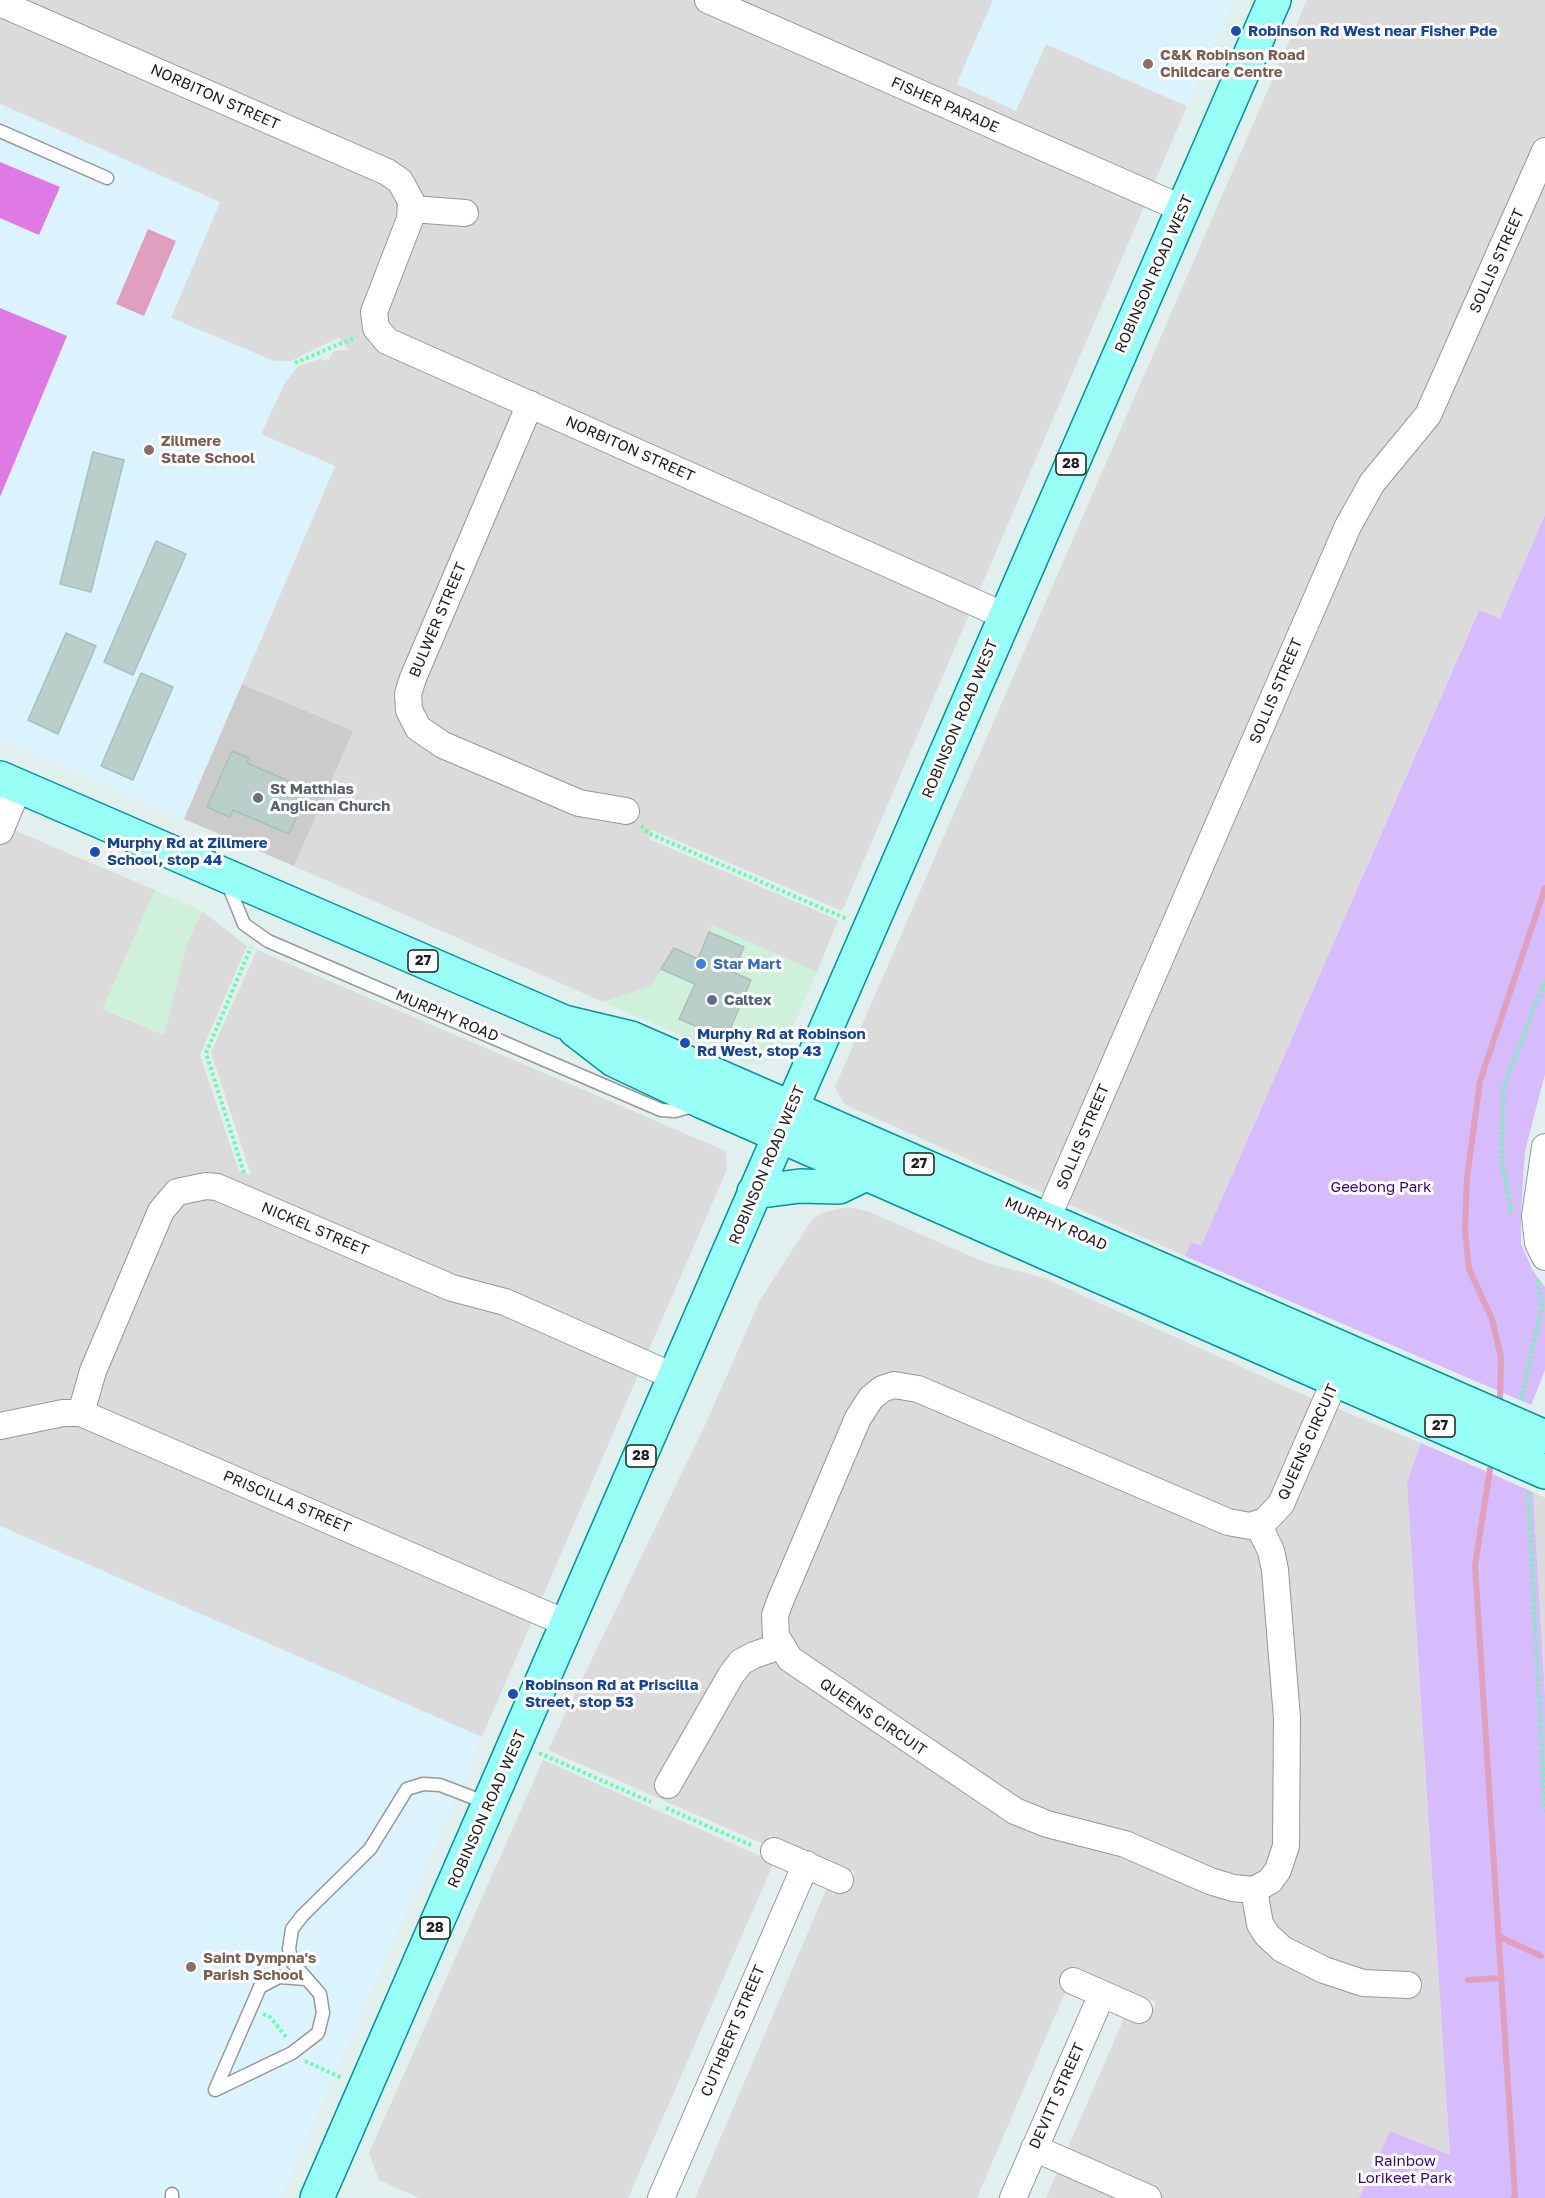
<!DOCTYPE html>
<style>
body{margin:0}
canvas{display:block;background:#e2efef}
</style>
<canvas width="1545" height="2198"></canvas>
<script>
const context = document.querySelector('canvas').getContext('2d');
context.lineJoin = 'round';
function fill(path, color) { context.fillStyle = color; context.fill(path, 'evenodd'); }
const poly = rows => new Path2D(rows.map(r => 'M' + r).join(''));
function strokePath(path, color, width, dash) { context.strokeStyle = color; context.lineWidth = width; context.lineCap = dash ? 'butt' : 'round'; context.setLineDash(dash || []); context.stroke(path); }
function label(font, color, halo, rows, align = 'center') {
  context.font = font + ' "Golos Text",sans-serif'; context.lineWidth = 6; context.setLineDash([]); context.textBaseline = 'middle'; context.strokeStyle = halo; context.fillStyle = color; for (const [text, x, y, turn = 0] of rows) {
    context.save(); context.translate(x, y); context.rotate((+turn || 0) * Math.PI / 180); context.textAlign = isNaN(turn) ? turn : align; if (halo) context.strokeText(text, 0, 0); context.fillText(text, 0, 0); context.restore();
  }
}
fill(poly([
 [0,0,993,0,957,83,1046,44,1187,106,842,911,652,830,649,839,838,920,817,972,713,926,698,959,650,987,603,1002,294,866,352,731,242,684,335,466,261,434,284,384,298,366,320,359,328,361,334,351,349,350,339,337,291,361,274,361,171,318,220,202,0,104],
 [1307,0,1545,0,1545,515,1500,620,1478,611,1201,1246,1191,1242,1185,1256,844,1104,835,1087],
 [0,824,155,890,103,1009,164,1035,186,946,202,911,247,946,200,1055,239,1171,251,1175,211,1052,257,950,726,1151,727,1169,482,1737,0,1526],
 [849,1207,867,1211,987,1263,1044,1278,1295,1391,1421,1443,1407,1484,1450,2156,1390,2131,1359,2198,1046,2198,1125,2016,1146,2024,1156,2002,1076,1967,977,2198,695,2198,829,1883,847,1891,855,1872,770,1835,766,1845,548,1750,706,1423,760,1300,811,1221,821,1213],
 [1533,1492,1545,1498,1545,1696],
 [543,1760,774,1862,628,2198,419,2198,379,2180,369,2153]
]), '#dadbda');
fill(poly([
 [155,890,202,911,186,946,164,1035,103,1008],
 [712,925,817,972,786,1043,776,1056,762,1064,745,1063,603,1002,650,987,674,948,698,959]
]), '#cff1dc');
fill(poly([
 [993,0,1234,0,1187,106,1046,44,1016,111,957,84],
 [0,104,220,202,171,318,274,361,295,363,298,366,284,384,261,434,335,466,184,819,0,738],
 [0,1526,482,1737,280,2198,0,2198]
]), '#dbf3ff');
fill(poly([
 [242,684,353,731,294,866,184,819]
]), '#cbcbcb');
fill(poly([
 [1545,515,1545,1074,1525,1151,1521,1212,1521,1244,1533,1271,1545,1287,1545,1370,1531,1405,1185,1256,1191,1242,1201,1246,1479,610,1500,619],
 [1421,1443,1533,1492,1545,1696,1545,2198,1359,2198,1390,2131,1450,2155,1407,1483]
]), '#d6bbfd');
fill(poly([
 [0,162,60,187,39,235,0,218],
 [0,308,67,336,0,497]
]), '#df79e4');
fill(poly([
 [148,229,176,241,144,316,116,304]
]), '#e09fbc');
strokePath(poly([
 [1500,1399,1501,1357,1492,1319,1469,1269,1465,1230,1467,1178,1480,1081,1545,888],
 [1490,1469,1475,1566,1515,2196,1513,2198],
 [1498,1936,1541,1956],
 [1468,1980,1501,1978]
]), '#e09fbc', 6);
const building = poly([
 [93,452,124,460,91,592,60,584,93,452],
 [156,541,186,554,133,675,104,662,156,541],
 [66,633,96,646,58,734,28,720,66,633],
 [141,673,173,687,133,780,101,766,141,673],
 [232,751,249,758,247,763,309,790,289,834,233,810,230,817,207,807,232,751],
 [709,932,744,947,733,972,751,980,726,1039,679,1019,695,984,661,969,674,948,698,959,709,932]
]);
fill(building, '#bbcfca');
strokePath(building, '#a3c2bb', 1.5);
const lane = poly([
 [0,131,107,178],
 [227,882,244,924,268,941,661,1110,675,1111,697,1105],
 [215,2090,292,2053,318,2033,323,2013,320,1994,292,1962,289,1949,292,1929,302,1916,370,1849,407,1789,423,1784,440,1785,487,1803],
 [215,2090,260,1987,279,1977,306,1979],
 [172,2198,172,2194]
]);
const street = poly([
 [708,0,1183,209],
 [0,3,387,172,400,181,411,201,410,219,374,312,376,328,387,341,1005,616],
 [412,209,465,213],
 [530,404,413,678,408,694,409,710,418,728,443,745,579,803,626,811],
 [0,831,19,786],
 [1545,1147,1535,1216,1538,1243,1545,1257],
 [1040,1235,1348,526,1372,483,1428,415,1545,151],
 [81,1413,93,1371,161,1211,177,1192,206,1186,217,1187,452,1288,505,1302,675,1377],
 [0,1426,63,1413,81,1413,568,1624],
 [1258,1524,1271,1551,1275,1570,1287,1718,1286,1846,1278,1870,1270,1881,1254,1890,1233,1888,1210,1881,1125,1844,1047,1824,1015,1811,790,1659,776,1636,775,1615,781,1599,858,1418,871,1398,882,1389,894,1385,918,1389,1228,1522,1250,1526,1265,1521,1281,1504,1343,1362],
 [668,1785,731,1675,741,1662,754,1655,780,1646],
 [774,1851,840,1880],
 [1254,1890,1260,1924,1267,1935,1282,1949,1324,1970,1363,1983,1408,1985],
 [1073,1981,1139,2010],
 [1034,2148,1148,2198],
 [661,2198,806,1864],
 [1013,2198,1102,1994]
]);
const primary = poly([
 [0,778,564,1022,631,1038,1545,1437],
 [575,1030,614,1060,703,1102,1545,1472],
 [754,1192,800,1186,839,1187,868,1173],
 [317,2198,1274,0]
]);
strokePath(lane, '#979797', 15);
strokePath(street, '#979797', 28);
strokePath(primary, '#009696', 36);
strokePath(poly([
 [295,363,356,337],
 [641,826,648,833,847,919],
 [244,1173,206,1053,251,947],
 [1511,1212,1501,1156,1504,1086,1545,980],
 [1521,1400,1542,1306,1537,1279],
 [1528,1492,1545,1812],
 [539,1753,651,1802],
 [666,1808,753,1846],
 [263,2014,270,2017,287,2038],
 [305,2061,342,2078]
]), '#63ffa7', 4, [3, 3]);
strokePath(lane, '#fff', 12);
strokePath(street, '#fff', 26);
strokePath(primary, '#97fff5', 33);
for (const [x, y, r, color] of [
 [1236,31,6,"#1a4fb4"],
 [1148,64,6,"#8d6e63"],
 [149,450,6,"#8d6e63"],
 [258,798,6,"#6b7280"],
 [95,852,6,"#1a4fb4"],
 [701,964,6,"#3f7fe0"],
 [712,1000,6,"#5c6f8a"],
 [685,1043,6,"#1a4fb4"],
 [513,1694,6,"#1a4fb4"],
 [191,1967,6,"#8d6e63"]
]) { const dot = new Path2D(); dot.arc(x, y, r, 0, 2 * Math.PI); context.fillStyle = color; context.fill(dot); strokePath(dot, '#fff', 2); }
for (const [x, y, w] of [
 [1071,464,30],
 [423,961,30],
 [919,1164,30],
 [1440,1426,30],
 [641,1456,30],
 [435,1928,30]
]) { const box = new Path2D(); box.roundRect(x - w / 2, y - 11, w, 22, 4.5); context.fillStyle = '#fff'; context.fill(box); strokePath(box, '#1d1d1d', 1.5); }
label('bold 14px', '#1d1d1d', null, [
 ["28",1071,464],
 ["27",423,961],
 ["27",919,1164],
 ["27",1440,1426],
 ["28",641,1456],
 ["28",435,1928]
]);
label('bold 15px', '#164399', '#fff', [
 ["Robinson Rd West near Fisher Pde",1248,31],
 ["Murphy Rd at Zillmere",107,843],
 ["School, stop 44",107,860],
 ["Murphy Rd at Robinson",697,1034],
 ["Rd West, stop 43",697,1051],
 ["Robinson Rd at Priscilla",525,1685],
 ["Street, stop 53",525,1702]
], 'left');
label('bold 15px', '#785e54', '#fff', [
 ["C&K Robinson Road",1160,55],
 ["Childcare Centre",1160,72],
 ["Zillmere",161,441],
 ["State School",161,458],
 ["Saint Dympna's",203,1958],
 ["Parish School",203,1975]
], 'left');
label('15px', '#1d1d1d', '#fff', [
 ["NORBITON STREET",215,97,24],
 ["FISHER PARADE",945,105,24],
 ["SOLLIS STREET",1497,261,-66],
 ["ROBINSON ROAD WEST",1154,274,-66],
 ["NORBITON STREET",630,449,24],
 ["BULWER STREET",438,620,-67],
 ["SOLLIS STREET",1276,691,-67],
 ["ROBINSON ROAD WEST",960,719,-67],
 ["MURPHY ROAD",447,1016,23],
 ["SOLLIS STREET",1083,1137,-67],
 ["ROBINSON ROAD WEST",767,1165,-67],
 ["MURPHY ROAD",1056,1224,24],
 ["NICKEL STREET",315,1229,23],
 ["QUEENS CIRCUIT",1308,1442,-66],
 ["PRISCILLA STREET",287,1502,23],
 ["QUEENS CIRCUIT",873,1717,34],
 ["ROBINSON ROAD WEST",487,1809,-66],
 ["CUTHBERT STREET",733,2031,-67],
 ["DEVITT STREET",1057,2096,-66]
]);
label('bold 15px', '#5b616d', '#fff', [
 ["St Matthias",270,789],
 ["Anglican Church",270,806]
], 'left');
label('bold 15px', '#366cbe', '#fff', [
 ["Star Mart",713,964]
], 'left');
label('bold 15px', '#4e5e75', '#fff', [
 ["Caltex",724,1000]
], 'left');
label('15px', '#380382', '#fff', [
 ["Geebong Park",1381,1187],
 ["Rainbow",1405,2161],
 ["Lorikeet Park",1405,2178]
]);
</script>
